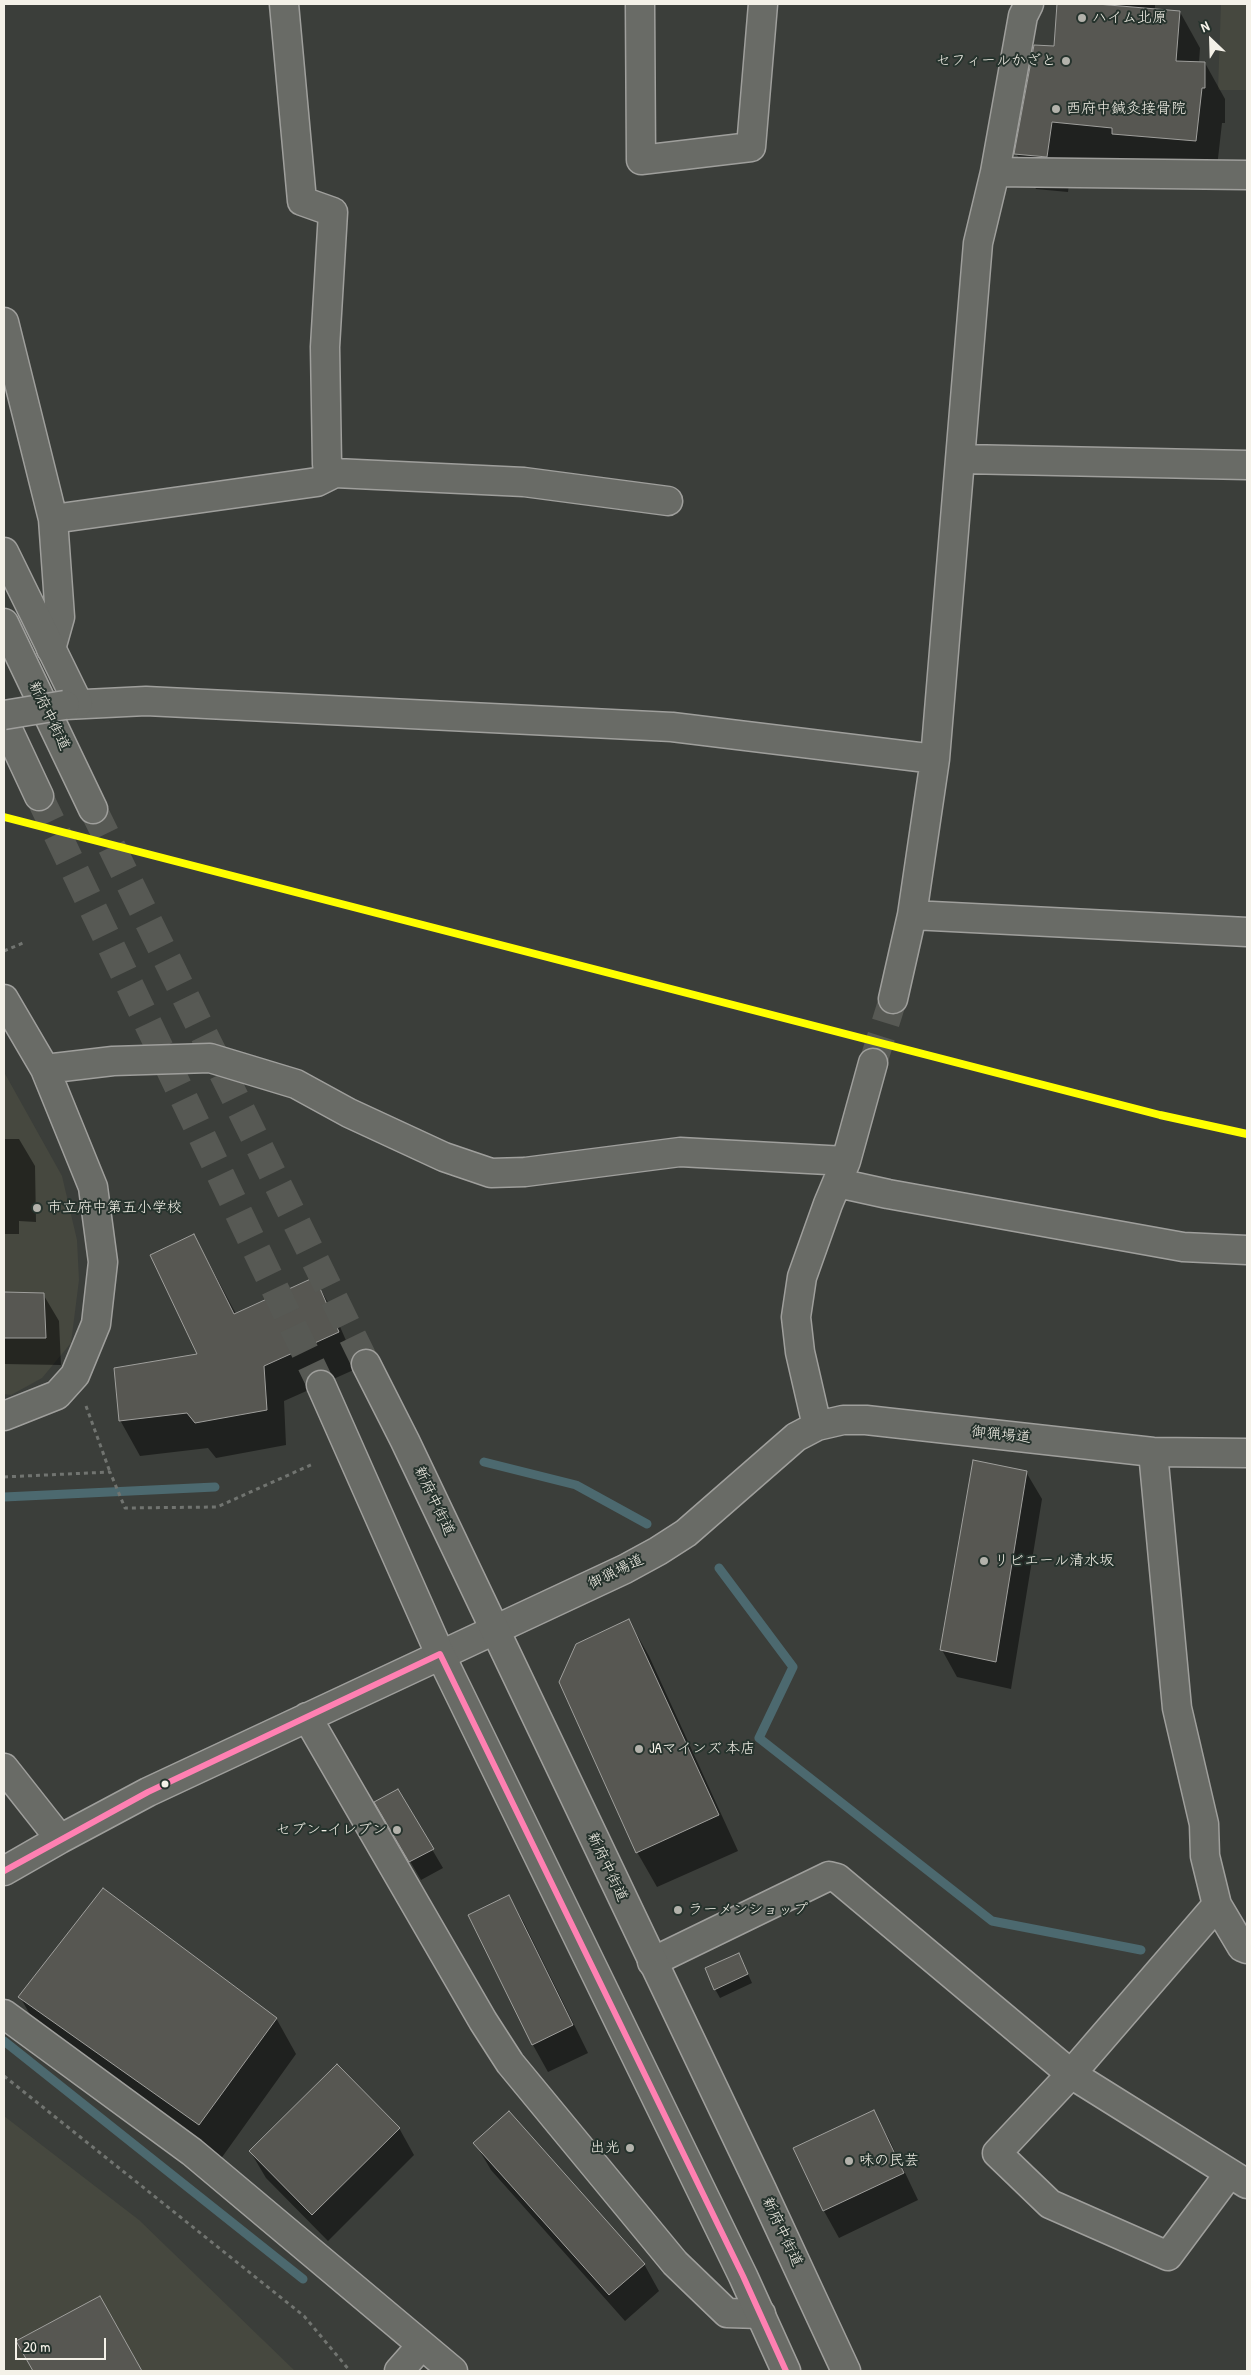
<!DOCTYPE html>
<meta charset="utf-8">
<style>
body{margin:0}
#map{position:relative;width:1251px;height:2375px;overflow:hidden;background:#3b3e3a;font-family:"Patrick Hand",sans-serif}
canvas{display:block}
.frame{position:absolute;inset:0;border:5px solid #f4f1e8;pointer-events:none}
.north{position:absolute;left:1186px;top:15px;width:50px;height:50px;-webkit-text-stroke:4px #26332d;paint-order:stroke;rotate:336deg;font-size:14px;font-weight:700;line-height:20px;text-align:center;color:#f4f1e8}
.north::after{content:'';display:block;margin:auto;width:18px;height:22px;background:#f4f1e8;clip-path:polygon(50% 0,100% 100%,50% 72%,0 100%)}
.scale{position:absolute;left:15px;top:2338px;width:91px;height:22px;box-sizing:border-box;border:2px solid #f4f1e8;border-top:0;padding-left:6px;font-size:15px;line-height:18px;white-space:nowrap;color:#f4f1e8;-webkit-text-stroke:4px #26332d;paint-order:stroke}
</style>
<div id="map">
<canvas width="1251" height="2375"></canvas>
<div class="frame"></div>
<div class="north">N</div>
<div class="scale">20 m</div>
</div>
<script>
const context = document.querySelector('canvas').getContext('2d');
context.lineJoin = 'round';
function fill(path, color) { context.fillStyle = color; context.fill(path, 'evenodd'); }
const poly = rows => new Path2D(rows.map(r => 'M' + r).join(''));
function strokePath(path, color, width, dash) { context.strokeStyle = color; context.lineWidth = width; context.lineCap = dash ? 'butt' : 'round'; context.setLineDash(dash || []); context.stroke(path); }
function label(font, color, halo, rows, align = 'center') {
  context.font = font + ' "Patrick Hand","Klee One",sans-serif'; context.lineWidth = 4; context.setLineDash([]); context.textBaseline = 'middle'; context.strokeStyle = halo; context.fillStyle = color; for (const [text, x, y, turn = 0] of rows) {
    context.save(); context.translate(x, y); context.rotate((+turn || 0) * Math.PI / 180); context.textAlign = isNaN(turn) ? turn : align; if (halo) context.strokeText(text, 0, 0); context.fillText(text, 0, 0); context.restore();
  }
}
fill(poly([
 [1221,4,1247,4,1247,90,1218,90],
 [4,1072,62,1176,77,1240,79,1280,71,1343,42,1378,11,1395,4,1394],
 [4,2116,139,2220,295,2371,4,2371]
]), '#46483f');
fill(poly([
 [1060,4,1155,4,1155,10,1180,12,1200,48,1199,63,1205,63,1225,99,1225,123,1222,123,1216,176,1072,158,1068,192,1036,189,1016,153,1055,48],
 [4,1139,19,1139,35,1166,36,1222,19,1221,19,1234,4,1234],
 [194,1235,236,1314,314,1278,334,1313,358,1368,284,1401,286,1445,216,1458,208,1448,140,1456,120,1420,199,1355],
 [4,1294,43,1294,59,1321,61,1365,4,1364],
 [1026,1472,1042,1499,1011,1689,957,1677,942,1650],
 [629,1621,649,1656,738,1851,657,1887,637,1852],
 [397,1790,443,1868,421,1880,376,1803],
 [509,1896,524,1923,588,2053,548,2072,533,2045,470,1916],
 [743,1963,752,1983,720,1998,715,1989],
 [20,1997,276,2018,296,2054,220,2160,40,2032],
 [874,2112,889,2139,918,2200,839,2238,824,2211,795,2149],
 [399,2128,414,2155,328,2241,266,2178,250,2151],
 [475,2143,644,2264,659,2291,625,2321,491,2170],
 [115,2324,141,2371,35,2371,18,2342]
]), '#0007');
strokePath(poly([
 [484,1462,576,1485,647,1524],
 [4,1497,215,1487],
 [719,1568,793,1667,759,1738,992,1921,1141,1950],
 [4,2041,303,2279]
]), '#4c696f', 9);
const building = poly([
 [1057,4,1097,4,1180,11,1176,61,1205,62,1205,88,1202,88,1196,141,1112,134,1112,128,1052,122,1047,157,1014,154,1034,45,1054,46,1057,4],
 [194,1234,234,1314,315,1277,339,1332,264,1366,267,1410,195,1423,187,1413,119,1421,114,1368,197,1354,150,1255,194,1234],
 [4,1292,44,1293,46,1338,4,1338,4,1292],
 [973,1460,1027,1471,996,1662,940,1650,973,1460],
 [629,1619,719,1815,636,1853,559,1682,576,1644,629,1619],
 [398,1789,434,1849,409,1862,374,1802,398,1789],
 [103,1888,277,2018,199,2125,18,1997,103,1888],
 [509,1895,573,2025,532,2045,468,1915,509,1895],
 [739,1953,748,1974,714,1990,705,1968,739,1953],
 [337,2064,400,2128,312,2215,249,2151,337,2064],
 [874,2110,904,2173,823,2211,793,2148,874,2110],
 [509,2111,645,2264,609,2295,473,2143,509,2111],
 [100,2296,142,2371,33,2371,16,2341,100,2296]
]);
fill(building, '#575752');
strokePath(building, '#9f9f9c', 1);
strokePath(poly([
 [873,1063,893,999]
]), '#575954', 28, [28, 14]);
strokePath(poly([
 [39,796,321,1385],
 [93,809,366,1364]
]), '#575954', 28, [28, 14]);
const minor = poly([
 [284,4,302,201,333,212,325,347,327,464,335,473],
 [640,4,641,160,751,147,763,4],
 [995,172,1247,175],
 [4,322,53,519,60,617,51,649],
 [962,459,1247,465],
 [53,519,317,482,335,473,524,482,668,501],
 [65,705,146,701,672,727,935,759],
 [912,915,1247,932],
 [4,999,45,1069,93,1187,103,1262,96,1324,75,1375,57,1395,4,1416],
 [893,999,912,915,935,759,978,243,995,172,1023,16,1029,4],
 [45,1069,113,1061,210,1058,296,1084,349,1113,444,1157,491,1173,525,1172,680,1152,846,1161,828,1204,802,1277,796,1317,800,1352,817,1426],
 [846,1161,873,1063],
 [838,1183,888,1194,1183,1247,1247,1250],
 [1153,1452,1177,1708,1204,1824,1205,1856,1217,1905,1242,1947,1247,1949],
 [307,1717,483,2021,510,2063,675,2263,727,2313,761,2314],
 [4,1768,60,1839],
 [4,1871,60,1839,148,1792,625,1569,658,1551,686,1533,796,1437,817,1426,843,1420,866,1420,1153,1452,1247,1453],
 [1217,1905,1071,2074,997,2153,1050,2204,1168,2256,1229,2174],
 [652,1962,829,1876,837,1878,1071,2074,1247,2184],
 [4,2014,192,2152,453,2371],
 [399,2371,422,2345]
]);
const major = poly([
 [4,552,78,703],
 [4,623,93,809],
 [4,721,39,796],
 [366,1364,405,1441,762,2190,846,2371],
 [321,1385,440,1654,743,2276,786,2371]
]);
strokePath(minor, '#9f9f9c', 31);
strokePath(major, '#9f9f9c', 31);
strokePath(poly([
 [4,951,23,943],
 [86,1406,110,1472],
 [4,1477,110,1472,125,1508,217,1507,313,1464],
 [4,2076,304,2316,350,2371]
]), '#717470', 3, [4, 4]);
strokePath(minor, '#696b66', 28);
strokePath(major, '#696b66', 28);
const minorBridge = poly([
 [4,715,65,705]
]);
strokePath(minorBridge, '#9f9f9c', 31, []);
strokePath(minorBridge, '#696b66', 28);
strokePath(poly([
 [4,1871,148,1792,440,1654,743,2276,786,2371]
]), '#ff80b2', 6);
strokePath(poly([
 [4,817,1160,1115,1247,1134]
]), '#ff0', 8);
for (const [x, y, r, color] of [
 [1082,18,5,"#b3b2ab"],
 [1066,61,5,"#b3b2ab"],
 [1056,109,5,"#b3b2ab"],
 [37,1208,5,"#b3b2ab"],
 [984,1561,5,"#b3b2ab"],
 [639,1749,5,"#b3b2ab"],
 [165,1784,4.5,"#f4f1e8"],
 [397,1830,5,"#b3b2ab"],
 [678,1910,5,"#b3b2ab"],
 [630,2148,5,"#b3b2ab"],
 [849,2161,5,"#b3b2ab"]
]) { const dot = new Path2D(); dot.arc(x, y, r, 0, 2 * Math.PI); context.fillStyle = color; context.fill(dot); strokePath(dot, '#26332d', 2); }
label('15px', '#f4f1e8', '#26332d', [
 ["ハイム北原",1092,18],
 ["セフィールかざと",1056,61,"right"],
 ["西府中鍼灸接骨院",1066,109],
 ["市立府中第五小学校",47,1208],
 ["リビエール清水坂",994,1561],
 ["JAマインズ 本店",649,1749],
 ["セブン-イレブン",387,1830,"right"],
 ["ラーメンショップ",688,1910],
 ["出光",620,2148,"right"],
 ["味の民芸",859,2161]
], 'left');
label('15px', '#f4f1e8', '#26332d', [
 ["新府中街道",49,716,64],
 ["御猟場道",1001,1435,6],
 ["新府中街道",434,1501,65],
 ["御猟場道",616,1572,-26],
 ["新府中街道",607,1867,65],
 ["新府中街道",782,2232,65]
]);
</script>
